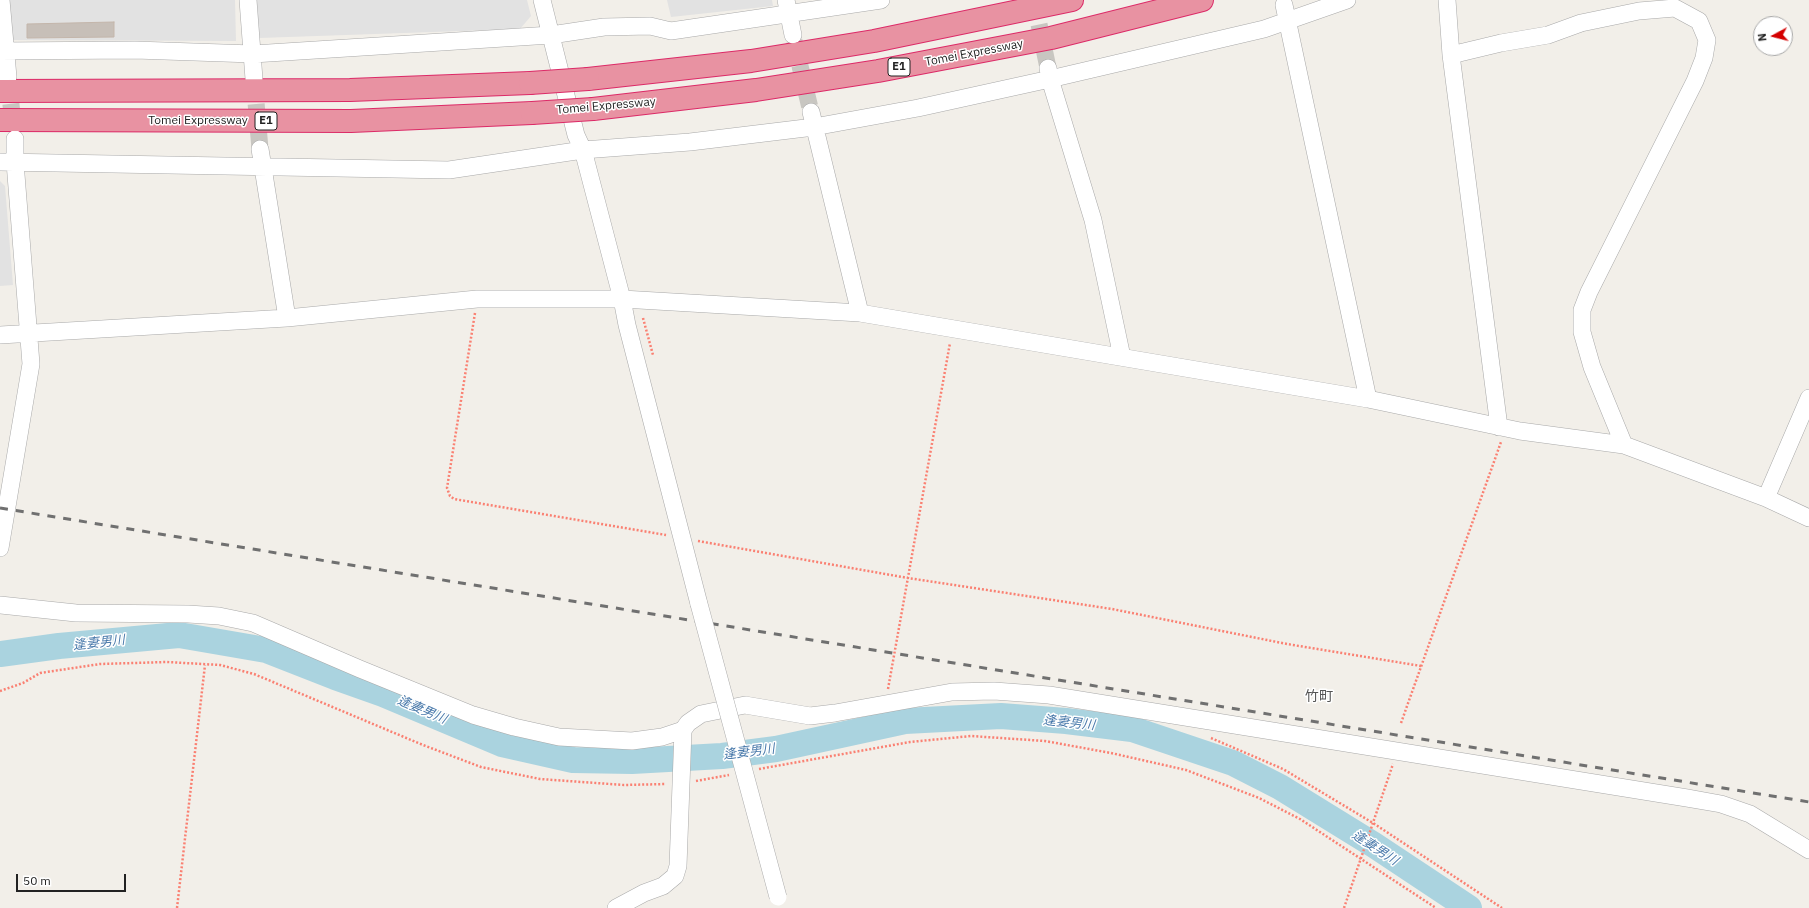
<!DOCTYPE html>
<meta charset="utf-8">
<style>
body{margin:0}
#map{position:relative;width:1809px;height:908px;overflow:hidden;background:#f2efe9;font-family:"IBM Plex Sans",sans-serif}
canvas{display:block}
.north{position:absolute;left:1753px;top:16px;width:40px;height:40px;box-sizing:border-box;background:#fff;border:1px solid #a7a7a7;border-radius:50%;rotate:263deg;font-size:11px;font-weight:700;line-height:16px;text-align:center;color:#222}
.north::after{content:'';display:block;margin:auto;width:14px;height:18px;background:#d40000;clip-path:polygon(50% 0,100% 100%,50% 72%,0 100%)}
.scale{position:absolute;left:16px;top:874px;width:110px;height:18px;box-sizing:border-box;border:2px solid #222;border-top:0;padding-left:5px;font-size:12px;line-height:14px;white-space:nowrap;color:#222;-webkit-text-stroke:3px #fff;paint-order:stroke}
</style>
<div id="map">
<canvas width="1809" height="908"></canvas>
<div class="north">N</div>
<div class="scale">50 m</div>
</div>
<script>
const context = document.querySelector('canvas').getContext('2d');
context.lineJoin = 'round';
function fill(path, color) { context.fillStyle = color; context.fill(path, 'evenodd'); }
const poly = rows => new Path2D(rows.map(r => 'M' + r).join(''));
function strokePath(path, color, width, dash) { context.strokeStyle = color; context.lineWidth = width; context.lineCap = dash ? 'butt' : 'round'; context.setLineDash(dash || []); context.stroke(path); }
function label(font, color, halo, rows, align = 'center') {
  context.font = font + ' "IBM Plex Sans","Noto Sans JP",sans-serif'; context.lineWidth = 3; context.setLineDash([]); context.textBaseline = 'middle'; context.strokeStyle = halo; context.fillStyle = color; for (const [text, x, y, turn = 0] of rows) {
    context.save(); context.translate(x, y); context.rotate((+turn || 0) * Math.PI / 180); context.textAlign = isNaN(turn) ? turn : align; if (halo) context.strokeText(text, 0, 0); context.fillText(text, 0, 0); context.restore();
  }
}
fill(poly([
 [8,0,235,0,236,41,12,40],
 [255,0,527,0,531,16,520,29,259,38],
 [667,0,772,0,773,6,671,17],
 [0,181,5,186,13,285,0,286]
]), '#e2e2e2');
strokePath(poly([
 [0,654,59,646,179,635,266,650,335,677,383,694,502,744,573,760,632,761,722,756,776,749,905,721,1001,716,1066,721,1132,729,1233,763,1280,787,1374,845,1469,908]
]), '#aad3df', 26);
const building = poly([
 [114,22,114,37,27,38,27,24,114,22]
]);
fill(building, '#c7bfb8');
strokePath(building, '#c4b6ab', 1);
strokePath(poly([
 [1034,0,1048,68],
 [794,41,811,112],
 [8,79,14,131],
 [254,79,260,149]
]), '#c8c6c1', 17, [17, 8]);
const minor = poly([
 [1,0,8,77],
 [248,0,254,79],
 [542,0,576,135,583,150,622,299,627,325,699,604],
 [786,0,793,35],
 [1447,0,1451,55,1499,427],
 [1284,5,1368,399],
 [0,51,135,50,253,54,551,35,604,27,650,26,671,31,881,0],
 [1451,55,1501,43,1548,35,1581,23,1639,11,1675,8,1699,21,1707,40,1704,58,1695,81,1589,292,1582,310,1582,332,1592,367,1624,445],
 [1048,68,1050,79,1093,220,1122,357],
 [811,112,860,313],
 [260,149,287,318],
 [0,162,449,170,583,150,690,142,814,127,918,108,1050,79,1264,29,1347,0],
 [0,335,287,318,477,299,622,299,860,313,1368,399,1520,431,1624,445,1766,498,1809,518],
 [1766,498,1809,398],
 [0,548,31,364,15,162,15,139],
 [0,605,76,613,188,614,219,616,253,623,360,669,473,715,514,727,559,737,632,741,662,737,683,730],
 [616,908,644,893,663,886,675,876,678,866,683,730,688,723,701,714,745,705,810,716,835,713,952,692,994,691,1049,695,1687,798,1721,804,1750,814,1809,850]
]);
const highway = poly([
 [588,79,751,61,874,41,1072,0],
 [0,91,350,90,530,83],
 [593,109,756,90,878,71,1051,38,1202,0],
 [0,120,351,121,532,113]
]);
strokePath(minor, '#a9a9a9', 18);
strokePath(highway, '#dc2a67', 24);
strokePath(poly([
 [475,313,447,488,450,496,454,499,666,535],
 [643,318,653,355],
 [698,541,908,578,1112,609,1287,644,1421,666],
 [888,689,950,343],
 [0,691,23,683,40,673,100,664,167,662,220,665,254,674,423,745,481,767,540,779,624,785,666,784],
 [1401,723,1501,442],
 [1211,738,1283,769,1373,823,1502,908],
 [759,769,910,742,971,736,1045,741,1111,753,1186,770,1259,798,1300,819,1436,908],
 [696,781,729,775],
 [177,908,205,665],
 [1344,908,1393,764]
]), '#fa8072', 2.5, [2, 2]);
strokePath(minor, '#fff', 17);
strokePath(highway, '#e892a2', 22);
strokePath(poly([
 [0,508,1809,802]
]), '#707070', 3, [8, 8]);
const minorBridge = poly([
 [699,604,778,897]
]);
const highwayBridge = poly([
 [530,83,588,79],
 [532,113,593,109]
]);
strokePath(minorBridge, '#a9a9a9', 18, []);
strokePath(highwayBridge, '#dc2a67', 24, []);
strokePath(minorBridge, '#fff', 17);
strokePath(highwayBridge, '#e892a2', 22);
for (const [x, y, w] of [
 [899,67,22],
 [266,121,22]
]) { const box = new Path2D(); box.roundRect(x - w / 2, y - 9, w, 18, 3); context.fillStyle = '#fff'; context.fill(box); strokePath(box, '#222', 1); }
label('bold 11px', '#222', null, [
 ["E1",899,67],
 ["E1",266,121]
]);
label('12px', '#222', '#fff', [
 ["Tomei Expressway",974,53,-11],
 ["Tomei Expressway",606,106,-5],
 ["Tomei Expressway",198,121]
]);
label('italic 13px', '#4a7aab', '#fff', [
 ["逢妻男川",99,643,-6],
 ["逢妻男川",422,710,23],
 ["逢妻男川",1069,723,6],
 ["逢妻男川",749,752,-7],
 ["逢妻男川",1375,848,33]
]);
label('14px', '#555', '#fff', [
 ["竹町",1319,697]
]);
</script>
